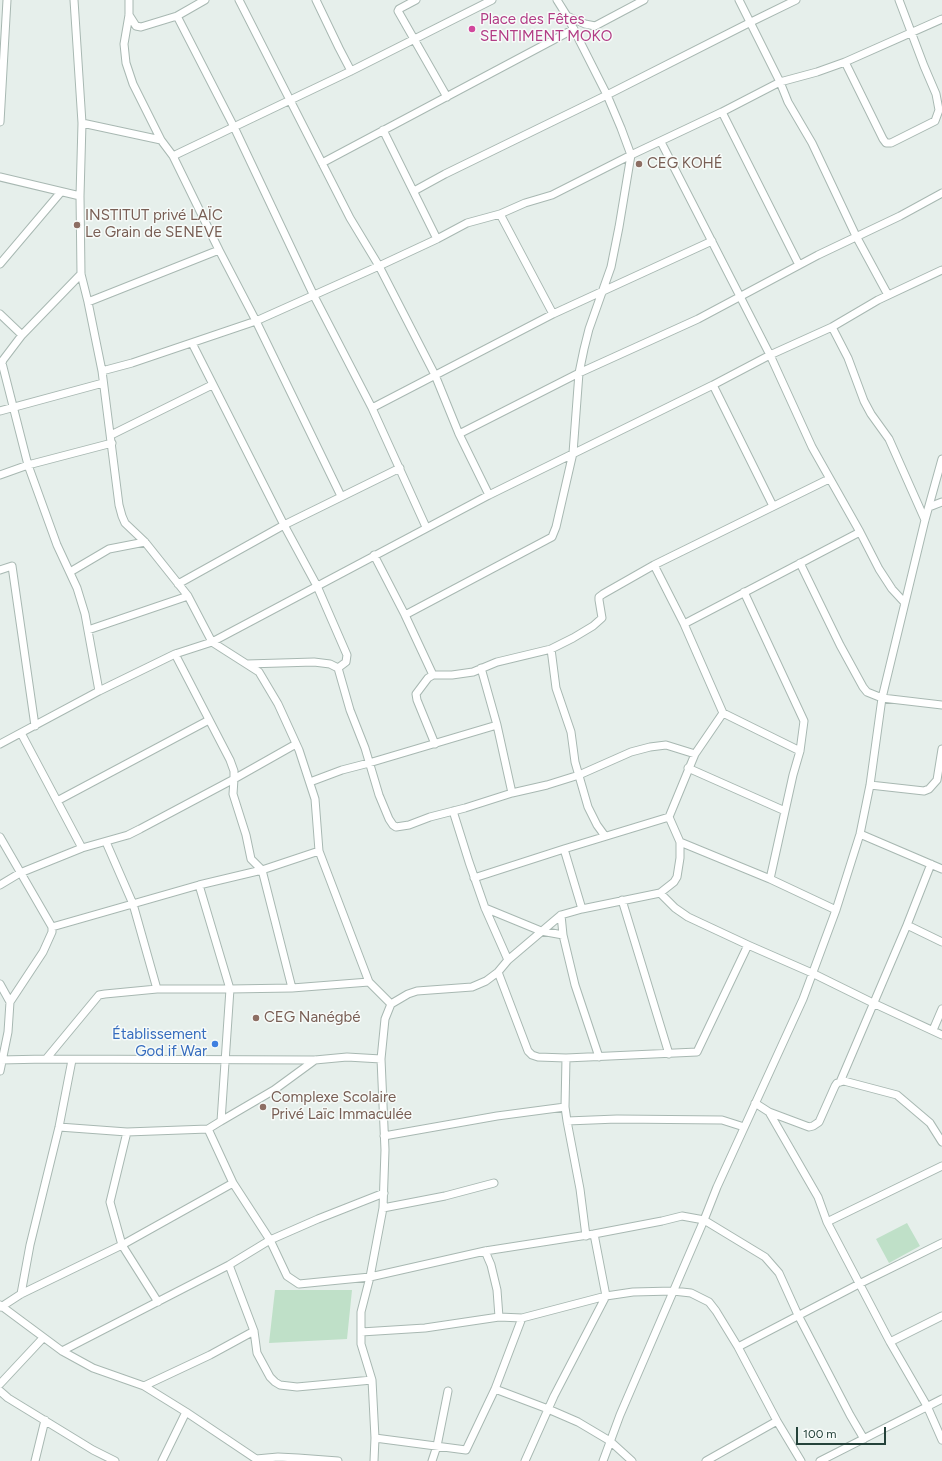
<!DOCTYPE html>
<meta charset="utf-8">
<style>
body{margin:0}
#map{position:relative;width:942px;height:1461px;overflow:hidden;background:#e6efeb;font-family:Figtree,sans-serif}
canvas{display:block}
.scale{position:absolute;left:796px;top:1427px;width:90px;height:18px;box-sizing:border-box;border:2px solid #24423a;border-top:0;padding-left:5px;font-size:12px;line-height:14px;white-space:nowrap;color:#24423a;-webkit-text-stroke:3px #f7fbf9;paint-order:stroke}
</style>
<div id="map">
<canvas width="942" height="1461"></canvas>
<div class="scale">100 m</div>
</div>
<script>
const context = document.querySelector('canvas').getContext('2d');
context.lineJoin = 'round';
function fill(path, color) { context.fillStyle = color; context.fill(path, 'evenodd'); }
const poly = rows => new Path2D(rows.map(r => 'M' + r).join(''));
function strokePath(path, color, width, dash) { context.strokeStyle = color; context.lineWidth = width; context.lineCap = dash ? 'butt' : 'round'; context.setLineDash(dash || []); context.stroke(path); }
function label(font, color, halo, rows, align = 'center') {
  context.font = font + ' Figtree,sans-serif'; context.lineWidth = 3; context.setLineDash([]); context.textBaseline = 'middle'; context.strokeStyle = halo; context.fillStyle = color; for (const [text, x, y, turn = 0] of rows) {
    context.save(); context.translate(x, y); context.rotate((+turn || 0) * Math.PI / 180); context.textAlign = isNaN(turn) ? turn : align; if (halo) context.strokeText(text, 0, 0); context.fillText(text, 0, 0); context.restore();
  }
}
fill(poly([
 [907,1223,920,1246,889,1263,876,1239],
 [275,1290,352,1290,347,1339,269,1343]
]), '#bfe0c8');
const minor = poly([
 [74,0,82,123,80,196,81,274,88,302,102,371,119,505,122,516,125,523,145,542,188,596,212,642,259,672,278,704,299,750,315,799,319,851,369,982,391,1004],
 [129,0,129,15,124,44,126,63,133,84,161,140],
 [239,0,350,218,379,266,435,375,459,434,489,495],
 [316,0,339,48,351,71],
 [416,0,399,9,398,11,447,97],
 [739,0,780,82,788,102,812,143,856,236,888,295],
 [129,15,136,26,141,27,177,16,205,0],
 [177,16,234,127,314,296,372,408,426,527],
 [567,16,585,24,595,26,644,0],
 [845,62,883,139,886,143,891,143,935,121,939,110,936,94,924,66,899,0],
 [722,112,799,265],
 [0,122,7,0],
 [82,123,161,140,173,156,219,250,256,321,341,496],
 [383,130,437,239],
 [661,142,770,355,812,447,860,532,879,569,892,589,904,602],
 [173,156,351,71,492,0],
 [322,163,574,29],
 [0,177,80,196],
 [414,191,445,174,607,95,751,22,796,0],
 [500,214,553,314],
 [0,264,61,192],
 [81,274,22,335,3,360,2,363,28,465,57,545,77,588,85,614,99,691],
 [88,302,219,250],
 [0,314,22,335],
 [832,327,848,358,864,401,871,414,889,439,925,520],
 [192,343,284,525,317,586,347,655,346,662,338,668],
 [102,371,132,363,256,321,379,266,437,239,467,223,500,214,525,203,552,195,631,155,722,112,780,82,817,72,845,62,942,19],
 [713,385,773,506],
 [372,408,553,314,712,241],
 [0,411,103,383],
 [459,434,579,373,698,319,818,255,900,216,942,193],
 [111,435,212,385],
 [0,475,28,465,112,443],
 [929,507,942,502],
 [374,555,405,615,433,675,452,675,473,672,497,662,551,649,573,638,593,626,602,618,599,600,599,597,603,594,654,565,829,479],
 [800,563,840,645,863,687,867,692,882,698,942,705],
 [654,565,684,624,723,713,695,754,669,817,680,842,770,879,836,910],
 [0,570,12,566,35,726],
 [70,572,109,549,145,542],
 [178,584,284,525,400,468],
 [744,592,804,721,800,751,793,775,770,879],
 [405,615,552,537,556,527,573,453,579,373,584,349,589,329,611,267,619,227,631,155,621,128,607,95,567,16,557,0],
 [684,624,860,532],
 [88,630,188,596],
 [551,649,556,688,571,732,575,762,588,807,597,825,605,836],
 [247,664,314,662,330,664,338,668,350,710,365,748,379,795,389,819,393,825,396,827,409,825,430,817,465,808,512,793,547,785,579,775,631,752,650,747,666,745,695,754],
 [481,668,497,725,512,793],
 [433,675,428,678,416,694,417,700,435,744],
 [723,713,800,751],
 [21,733,82,848],
 [0,744,99,691,175,654,212,642,489,495,713,385,770,355,832,327,878,300,942,270],
 [688,768,785,811],
 [310,782,342,770,369,763,497,725],
 [870,785,924,791,929,789,937,780,942,749],
 [57,801,209,720],
 [453,811,469,862,485,908,508,960],
 [860,834,942,869],
 [0,837,52,927,52,932,43,952,10,1002],
 [106,842,133,904,157,989],
 [564,849,582,909],
 [474,878,564,849,669,817],
 [0,885,20,873,82,848,128,835,140,829,234,779,234,771,230,760,175,654],
 [660,893,675,908,688,917,748,945,812,973,873,1003,942,1035],
 [622,900,669,1054],
 [485,908,541,931,563,935],
 [561,915,563,935,575,985,599,1057],
 [907,925,942,942],
 [52,927,199,885,262,870,319,851],
 [498,972,528,1051,532,1055,538,1057,566,1058,697,1052,748,945],
 [0,984,10,1002,8,1032,0,1071],
 [292,988,262,870,251,859,246,835,233,794,234,779,296,744],
 [933,1030,942,1009],
 [566,1058,565,1107,567,1121,580,1189,586,1236],
 [46,1059,99,995,105,994,157,989,230,989,292,988,369,982],
 [0,1060,46,1059,315,1060,347,1057,381,1059,385,1019,391,1004,408,994,417,991,472,987,486,981,498,972,508,960,561,915,582,909,660,893,674,882,677,877,680,858,680,842],
 [840,1082,907,925,931,864],
 [755,1103,769,1112,818,1197,827,1222,890,1342,927,1406,942,1440],
 [769,1112,809,1127,813,1126,819,1122,835,1086,837,1083,844,1081,897,1095,930,1123,942,1142],
 [221,1121,274,1090,315,1060],
 [567,1121,617,1119,722,1120,744,1127],
 [59,1127,127,1132,208,1129,221,1121,230,989,199,885],
 [208,1129,233,1183,270,1240,287,1276,299,1284,370,1277,485,1251,594,1234,662,1221,682,1216,704,1220,765,1257,779,1273,798,1315,850,1415,864,1439],
 [127,1132,110,1202,122,1245,158,1302],
 [384,1136,497,1116,565,1107],
 [383,1208,445,1196,494,1183],
 [827,1222,942,1166],
 [485,1251,491,1265,497,1290,499,1317],
 [229,1265,254,1331,257,1353,270,1377,275,1382,280,1385,297,1387,372,1380],
 [21,1294,30,1245,59,1127,72,1060],
 [0,1305,62,1351,93,1368,144,1386,186,1412,259,1461],
 [1,1307,21,1294,122,1245,233,1183],
 [361,1332,425,1328,499,1317,522,1318,606,1296,633,1292,673,1291,691,1293,709,1302,716,1311,738,1347,777,1421,801,1461],
 [890,1342,942,1316],
 [738,1347,859,1284,942,1243],
 [62,1351,229,1265,270,1240,318,1219,384,1193],
 [0,1384,43,1338],
 [144,1386,210,1355,254,1331],
 [495,1389,548,1409,578,1422,610,1441,632,1461],
 [0,1391,8,1398,93,1450,115,1461],
 [375,1438,466,1450,495,1389,522,1318],
 [256,1459,278,1457,298,1458,338,1461],
 [35,1461,45,1420],
 [162,1461,186,1412],
 [374,1461,375,1438,372,1380,361,1344,361,1312,370,1277,383,1208,385,1150,381,1059],
 [432,1461,437,1446,448,1391],
 [525,1461,554,1396,606,1296,594,1234],
 [603,1461,620,1415,704,1220,717,1187,803,999,836,910,860,834,870,785,882,698,925,520,942,459],
 [706,1461,777,1421],
 [820,1461,942,1399]
]);
strokePath(minor, '#a8b8b2', 9);
strokePath(minor, '#fff', 7);
for (const [x, y, r, color] of [
 [472,29,4,"#d1479c"],
 [639,164,4,"#8d6e63"],
 [77,225,4,"#8d6e63"],
 [256,1018,4,"#8d6e63"],
 [215,1044,4,"#3f7fe0"],
 [263,1107,4,"#8d6e63"]
]) { const dot = new Path2D(); dot.arc(x, y, r, 0, 2 * Math.PI); context.fillStyle = color; context.fill(dot); strokePath(dot, '#f7fbf9', 1.5); }
label('15px', '#b23c85', '#f7fbf9', [
 ["Place des Fêtes",480,20],
 ["SENTIMENT MOKO",480,37]
], 'left');
label('15px', '#785e54', '#f7fbf9', [
 ["CEG KOHÉ",647,164],
 ["INSTITUT privé LAÏC",85,216],
 ["Le Grain de SENEVE",85,233],
 ["CEG Nanégbé",264,1018],
 ["Complexe Scolaire",271,1098],
 ["Privé Laïc Immaculée",271,1115]
], 'left');
label('15px', '#366cbe', '#f7fbf9', [
 ["Établissement",207,1035],
 ["God if War",207,1052]
], 'right');
</script>
